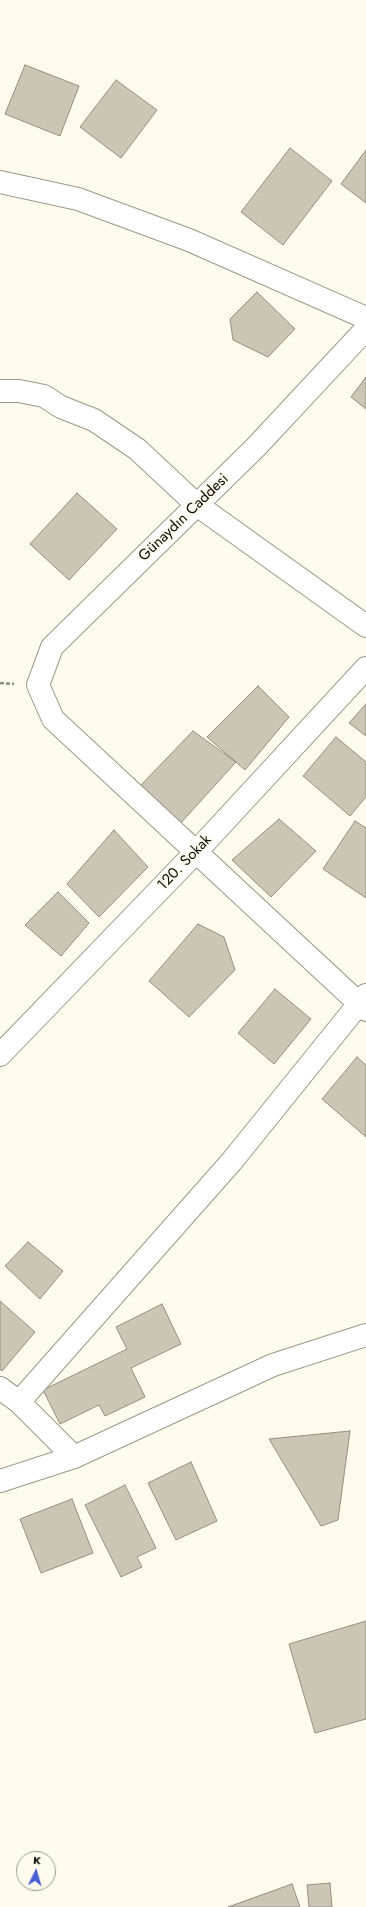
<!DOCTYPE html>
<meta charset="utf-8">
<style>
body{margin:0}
#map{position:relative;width:366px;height:1907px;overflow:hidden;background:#fefaec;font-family:Jost,sans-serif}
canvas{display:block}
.north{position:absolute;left:16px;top:1851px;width:40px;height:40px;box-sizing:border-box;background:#fefaec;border:1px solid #9f9c91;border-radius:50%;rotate:5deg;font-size:11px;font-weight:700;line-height:16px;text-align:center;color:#100e08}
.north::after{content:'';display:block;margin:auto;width:14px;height:18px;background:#495fd4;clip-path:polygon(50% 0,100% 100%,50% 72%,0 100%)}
</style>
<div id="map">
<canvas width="366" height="1907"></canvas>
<div class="north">K</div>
</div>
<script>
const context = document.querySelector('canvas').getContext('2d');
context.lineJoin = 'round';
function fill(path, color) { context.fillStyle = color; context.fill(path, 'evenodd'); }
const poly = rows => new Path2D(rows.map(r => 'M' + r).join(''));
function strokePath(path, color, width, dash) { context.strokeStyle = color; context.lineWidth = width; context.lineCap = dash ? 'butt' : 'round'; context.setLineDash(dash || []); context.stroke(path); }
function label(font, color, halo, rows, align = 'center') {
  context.font = font + ' Jost,sans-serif'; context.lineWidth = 3.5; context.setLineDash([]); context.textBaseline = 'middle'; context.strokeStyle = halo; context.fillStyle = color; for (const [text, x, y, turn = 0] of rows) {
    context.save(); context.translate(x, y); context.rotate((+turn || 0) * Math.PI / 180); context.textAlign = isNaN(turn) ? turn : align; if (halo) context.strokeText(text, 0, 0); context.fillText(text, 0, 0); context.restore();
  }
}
const building = poly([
 [25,65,79,86,60,136,5,114,25,65],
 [116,80,157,110,121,158,80,127,116,80],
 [290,148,332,181,283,245,241,212,290,148],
 [366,150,366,203,341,184,366,150],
 [257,292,295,329,268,357,233,340,230,319,257,292],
 [366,377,366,409,351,397,366,377],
 [77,493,117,529,69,580,30,544,77,493],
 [258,686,289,717,245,770,207,737,258,686],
 [366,704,366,736,349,723,366,704],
 [193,731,236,762,179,825,140,786,193,731],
 [336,737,366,762,366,797,350,816,303,776,336,737],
 [279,819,316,851,271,897,232,860,279,819],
 [355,821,366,828,366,898,323,869,355,821],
 [114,830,148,867,99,917,67,884,114,830],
 [58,892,89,923,61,956,25,925,58,892],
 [198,924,224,937,235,970,189,1017,149,981,198,924],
 [275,989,311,1019,274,1064,238,1033,275,989],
 [357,1057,366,1065,366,1137,322,1099,357,1057],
 [28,1242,63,1271,40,1299,5,1266,28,1242],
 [0,1301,35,1332,2,1371,0,1369,0,1301],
 [162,1304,181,1344,131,1368,145,1397,105,1416,99,1405,60,1424,43,1390,127,1349,116,1327,162,1304],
 [350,1431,338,1520,321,1526,269,1439,350,1431],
 [191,1462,217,1521,176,1540,148,1483,191,1462],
 [125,1485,156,1548,137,1557,142,1567,121,1577,85,1505,125,1485],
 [72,1499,93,1553,41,1573,20,1519,72,1499],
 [366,1621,366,1719,315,1733,289,1644,366,1621],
 [330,1883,332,1907,309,1907,307,1885,330,1883],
 [292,1884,300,1907,228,1907,292,1884]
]);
fill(building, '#cac5b5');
strokePath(building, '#958f80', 1);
const minor = poly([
 [0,182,78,199,189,240,366,318],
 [366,329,256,447,52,647,38,685,53,719,366,1010],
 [0,391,19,391,44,396,61,407,94,420,137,449,197,505,366,626],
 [0,1055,195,853,366,668],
 [0,1388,19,1402,74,1457,273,1365,366,1335],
 [19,1402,232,1161,366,995],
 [0,1481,74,1457]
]);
strokePath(minor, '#9d9889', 24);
strokePath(poly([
 [0,683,14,684]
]), '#8e8b81', 2.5, [4, 2]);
strokePath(minor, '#fff', 22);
label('15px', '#100e08', '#fefaec', [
 ["Günaydın Caddesi",184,518,-44],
 ["120. Sokak",185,863,-46]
]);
</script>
